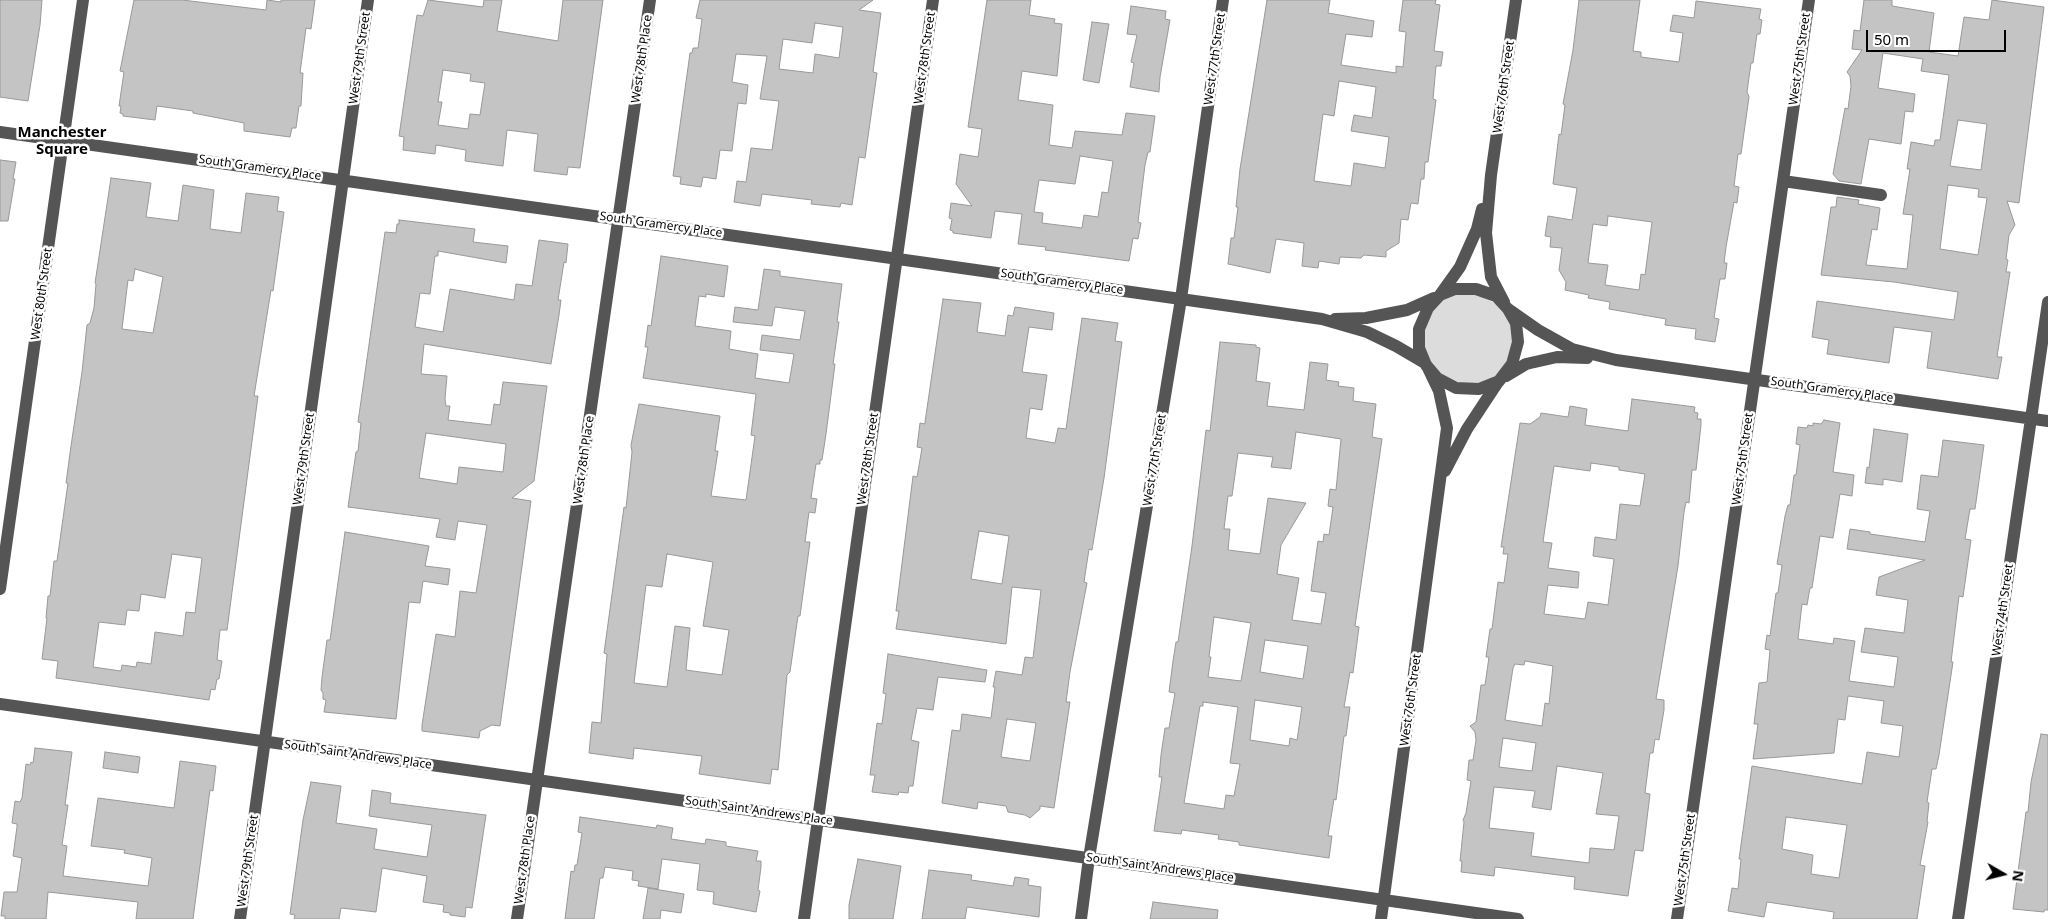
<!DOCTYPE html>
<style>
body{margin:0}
#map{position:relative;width:2048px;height:919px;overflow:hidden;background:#fff;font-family:"Noto Sans",sans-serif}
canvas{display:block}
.north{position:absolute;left:1978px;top:849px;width:50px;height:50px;-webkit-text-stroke:4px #fff;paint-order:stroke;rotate:98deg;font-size:14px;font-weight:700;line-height:20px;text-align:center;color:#000}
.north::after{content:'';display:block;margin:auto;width:18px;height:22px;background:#000;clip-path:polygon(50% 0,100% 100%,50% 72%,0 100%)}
.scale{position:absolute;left:1866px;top:30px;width:140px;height:22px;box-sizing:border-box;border:2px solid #000;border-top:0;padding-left:6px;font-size:15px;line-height:18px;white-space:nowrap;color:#000;-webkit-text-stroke:4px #fff;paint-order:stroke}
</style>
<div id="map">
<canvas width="2048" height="919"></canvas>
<div class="north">N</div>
<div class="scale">50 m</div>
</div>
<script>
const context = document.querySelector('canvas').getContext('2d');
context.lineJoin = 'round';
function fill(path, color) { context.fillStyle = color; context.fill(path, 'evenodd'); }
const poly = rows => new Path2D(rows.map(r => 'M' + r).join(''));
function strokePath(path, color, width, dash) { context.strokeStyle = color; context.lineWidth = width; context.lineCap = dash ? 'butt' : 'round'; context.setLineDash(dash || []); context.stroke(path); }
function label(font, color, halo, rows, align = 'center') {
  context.font = font + ' "Noto Sans",sans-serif'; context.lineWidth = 5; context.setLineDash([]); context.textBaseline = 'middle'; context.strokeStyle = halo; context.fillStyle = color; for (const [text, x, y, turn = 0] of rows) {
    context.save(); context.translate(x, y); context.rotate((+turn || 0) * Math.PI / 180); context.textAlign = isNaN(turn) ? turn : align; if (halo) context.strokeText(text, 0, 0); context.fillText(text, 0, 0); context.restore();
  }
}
fill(poly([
 [1475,291,1502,308,1511,324,1513,345,1508,364,1497,375,1477,386,1455,383,1438,373,1428,361,1423,347,1423,330,1431,313,1442,300,1458,293]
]), '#dcdcdc');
const building = poly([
 [0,0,42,0,40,25,28,101,0,97,0,0],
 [134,0,182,0,266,10,267,0,281,2,281,0,315,0,311,29,306,28,300,73,303,73,301,106,299,106,296,128,292,128,290,137,244,131,244,123,193,113,193,111,157,106,155,120,123,116,123,114,120,113,121,106,119,106,124,72,120,71,134,0],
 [428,0,483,7,484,0,502,0,497,31,558,41,563,0,603,0,580,168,568,167,567,175,534,171,538,134,507,130,503,166,465,161,466,150,436,145,435,154,403,150,404,137,399,136,414,34,417,15,423,16,428,0],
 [443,70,471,74,470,81,485,83,480,115,470,114,468,129,438,125,442,102,438,102,443,70],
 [700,0,873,0,859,10,881,13,873,72,877,73,865,158,859,157,852,205,841,203,840,207,811,204,812,200,762,194,760,206,734,202,737,181,746,182,751,148,772,150,779,101,760,99,767,56,736,54,732,82,748,85,746,104,738,103,732,151,720,150,716,179,703,177,701,187,680,184,681,177,673,176,690,53,692,53,693,48,698,48,702,19,696,18,700,0],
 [815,23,843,27,839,58,815,54,813,73,779,69,783,39,812,43,815,23],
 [987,0,1031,0,1029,15,1055,19,1054,23,1062,24,1057,76,1022,71,1018,100,1053,105,1049,145,1072,148,1075,131,1122,135,1126,113,1155,116,1150,152,1148,152,1145,165,1138,222,1141,223,1138,239,1133,238,1129,261,1045,250,1046,247,1018,244,1022,214,995,211,991,238,953,233,953,231,950,230,952,219,949,218,951,203,972,206,956,184,960,154,978,157,982,129,968,127,987,0],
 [1080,156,1113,161,1108,193,1102,192,1098,217,1084,215,1082,228,1042,223,1043,213,1034,212,1039,180,1075,184,1080,156],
 [1267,0,1330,0,1328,13,1374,21,1372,37,1346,34,1341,65,1396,73,1396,66,1403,67,1406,32,1399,31,1403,0,1436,0,1435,4,1440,5,1434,51,1443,52,1441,66,1436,66,1433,99,1436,100,1428,162,1425,162,1424,179,1421,179,1418,204,1411,203,1408,220,1401,219,1399,243,1386,251,1386,257,1364,255,1361,258,1340,257,1339,264,1319,261,1318,268,1302,266,1304,243,1276,239,1270,273,1228,264,1231,238,1234,238,1238,207,1236,207,1240,169,1267,0],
 [1339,81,1376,87,1372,118,1354,115,1351,131,1389,137,1385,168,1354,163,1351,186,1314,181,1323,114,1334,116,1339,81],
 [1579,0,1640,0,1633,51,1641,52,1641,57,1679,62,1683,33,1670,31,1673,15,1694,18,1696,1,1761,9,1759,19,1762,20,1760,34,1757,34,1753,63,1751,63,1747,92,1749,97,1741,154,1738,154,1734,186,1739,187,1737,203,1734,202,1726,247,1724,263,1727,263,1725,279,1720,279,1714,318,1719,319,1715,342,1695,339,1696,329,1665,325,1666,319,1609,309,1610,302,1588,298,1589,295,1565,290,1566,282,1559,270,1562,248,1550,247,1551,237,1545,236,1548,216,1572,220,1577,188,1553,184,1559,134,1561,135,1565,105,1563,104,1573,50,1579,0],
 [1608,216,1652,222,1645,275,1641,274,1639,290,1605,285,1608,265,1588,263,1593,224,1607,226,1608,216],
 [1864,0,1892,0,1892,6,1934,13,1929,52,1958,56,1964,17,1989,20,1992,0,2044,7,2019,203,2007,201,2015,225,2009,235,2006,259,2008,260,2006,272,2010,272,1997,357,2002,357,1998,379,1927,368,1932,332,1894,327,1889,363,1827,354,1829,340,1812,337,1817,301,1954,320,1958,292,1894,282,1821,275,1831,207,1836,207,1837,197,1859,200,1858,204,1880,208,1877,230,1872,229,1866,265,1907,269,1913,215,1903,214,1910,169,1907,169,1911,142,1934,146,1935,140,1940,140,1949,75,1921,71,1923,59,1883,53,1878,88,1915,94,1913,112,1905,111,1901,144,1869,139,1861,184,1839,181,1833,174,1845,108,1848,109,1851,86,1850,76,1847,72,1862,50,1852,49,1854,30,1860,31,1864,0],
 [1958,120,1987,124,1981,170,1950,166,1958,120],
 [1948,185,1979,189,1978,197,1987,198,1978,255,1940,249,1948,185],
 [1131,6,1166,11,1165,19,1170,20,1160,77,1159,92,1130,87,1134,63,1131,62,1137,35,1127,34,1131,6],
 [1092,22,1109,24,1099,83,1083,80,1092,22],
 [0,160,16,162,13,179,15,179,8,221,0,221,0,160],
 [111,178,151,183,146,217,178,221,183,185,214,190,210,229,241,233,246,193,279,197,277,211,284,212,273,291,271,290,254,396,258,396,227,630,220,630,217,660,222,661,219,679,217,679,215,690,211,689,209,700,56,678,58,661,42,659,47,618,46,618,48,596,50,596,54,561,57,561,68,483,66,483,71,446,82,372,87,325,90,323,94,308,96,284,95,283,111,178],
 [135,269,163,277,153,333,122,329,128,280,133,281,135,269],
 [172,554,202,558,195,613,186,612,183,636,155,632,151,664,137,662,136,667,122,665,121,671,93,667,99,622,125,625,127,610,139,611,141,594,165,598,172,554],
 [399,220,475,229,473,242,508,246,506,263,438,251,438,256,435,256,430,294,420,293,415,327,443,332,450,289,514,300,516,284,532,286,539,240,568,244,566,263,564,262,558,300,561,300,559,315,551,364,424,344,421,374,447,376,445,399,446,406,450,406,448,420,491,425,494,404,500,405,503,382,547,386,534,481,512,498,531,501,500,726,492,725,480,731,479,738,422,731,422,725,436,634,455,637,460,591,476,593,487,525,458,521,455,540,436,537,440,519,348,507,356,452,358,451,361,423,358,422,385,232,396,233,397,224,399,224,399,220],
 [426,433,506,444,503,472,459,467,457,484,419,478,426,433],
 [661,256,728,266,724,297,706,294,706,297,699,296,695,326,731,331,729,349,758,354,755,378,789,383,794,354,760,350,762,335,800,340,805,311,775,307,772,326,733,322,735,307,758,310,764,269,780,271,780,276,842,284,837,322,839,322,833,364,835,364,826,434,822,460,820,460,820,464,816,464,811,498,817,499,815,513,809,512,805,542,810,542,800,616,798,616,790,672,787,675,778,770,772,769,770,784,699,774,702,756,634,748,633,759,589,753,592,722,601,723,607,654,604,653,624,507,626,508,632,452,631,445,639,404,720,416,715,451,718,451,711,496,746,500,755,436,751,435,756,394,643,378,648,347,645,347,648,325,651,326,661,256],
 [667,554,713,562,703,626,729,630,722,675,686,670,690,628,675,626,667,687,634,683,646,585,662,587,667,554],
 [943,299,981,303,977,332,1005,336,1008,315,1013,316,1015,307,1054,313,1052,330,1029,327,1022,372,1047,375,1042,410,1030,408,1026,438,1055,443,1058,428,1066,429,1082,318,1118,323,1115,341,1122,342,1104,478,1092,550,1089,549,1084,582,1087,583,1070,672,1066,702,1070,702,1054,808,1040,806,1040,809,1030,818,1025,815,1008,812,1006,806,978,802,977,809,942,803,952,730,960,731,962,714,991,718,995,687,993,687,996,671,1022,675,1025,657,1033,658,1041,590,1012,587,1006,644,896,629,899,611,896,611,913,476,917,477,922,448,917,447,920,423,925,424,925,422,943,299],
 [979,531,1009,536,1002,584,971,579,979,531],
 [1007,719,1036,723,1030,761,1001,757,1007,719],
 [1220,342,1256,345,1256,347,1260,348,1256,381,1270,383,1267,406,1304,410,1310,362,1328,364,1326,380,1339,382,1338,386,1354,388,1353,401,1376,404,1372,437,1382,439,1355,626,1359,627,1353,673,1350,672,1344,707,1350,707,1346,736,1344,736,1336,800,1334,799,1328,836,1332,836,1329,858,1239,845,1239,842,1218,839,1219,835,1182,830,1181,834,1154,831,1162,777,1159,777,1161,755,1165,728,1169,728,1175,693,1169,692,1173,661,1176,642,1178,642,1192,546,1206,430,1210,431,1220,342],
 [1296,432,1341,439,1336,490,1330,489,1328,506,1333,507,1329,535,1324,534,1323,542,1318,541,1311,591,1326,593,1321,624,1292,620,1299,578,1277,574,1281,545,1306,503,1268,498,1260,554,1228,550,1230,529,1224,529,1228,496,1232,496,1238,453,1273,457,1271,467,1291,469,1296,432],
 [1214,617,1251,623,1241,681,1208,677,1211,657,1209,657,1214,617],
 [1265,640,1308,646,1303,679,1260,672,1265,640],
 [1255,700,1302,707,1297,740,1290,738,1289,746,1250,740,1255,700],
 [1203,702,1238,707,1230,763,1240,764,1234,796,1226,795,1224,809,1184,803,1200,706,1203,706,1203,702],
 [1632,399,1695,407,1694,412,1698,413,1697,419,1701,419,1701,425,1696,470,1692,470,1689,503,1686,502,1684,512,1678,566,1656,699,1664,700,1664,710,1659,740,1655,739,1653,753,1650,753,1645,793,1650,794,1645,835,1643,851,1635,850,1628,896,1574,889,1575,877,1495,867,1494,876,1461,872,1462,861,1460,861,1464,822,1463,820,1466,813,1471,781,1467,780,1469,760,1473,760,1476,740,1475,732,1470,726,1476,722,1481,685,1485,685,1489,657,1486,657,1490,629,1492,629,1498,582,1504,583,1508,554,1503,554,1504,547,1501,547,1520,423,1530,424,1540,417,1541,413,1568,417,1570,406,1587,409,1585,425,1628,431,1632,399],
 [1591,463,1619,467,1619,470,1645,474,1640,506,1620,504,1616,540,1595,537,1593,556,1614,559,1608,605,1588,602,1585,619,1544,614,1548,585,1578,588,1579,572,1548,568,1552,543,1543,542,1554,466,1590,471,1591,463],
 [1525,661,1553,666,1549,704,1545,703,1542,726,1505,720,1513,668,1515,664,1524,665,1525,661],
 [1503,738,1536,743,1532,771,1499,767,1503,738],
 [1557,766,1603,773,1596,814,1619,816,1614,850,1590,848,1589,863,1531,856,1534,833,1489,828,1494,787,1535,791,1532,807,1551,810,1557,766],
 [1824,420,1840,423,1833,472,1854,475,1852,496,1840,494,1833,538,1820,536,1812,588,1810,588,1807,605,1802,604,1798,639,1833,644,1834,638,1855,641,1849,681,1894,687,1898,657,1861,652,1865,628,1904,633,1908,600,1876,595,1879,577,1925,560,1847,549,1850,529,1870,532,1870,534,1925,542,1930,511,1917,509,1921,475,1938,477,1943,440,1984,445,1975,509,1970,509,1965,539,1971,540,1963,597,1959,596,1951,662,1953,662,1939,755,1936,769,1932,769,1927,802,1929,803,1927,822,1928,822,1920,865,1925,866,1917,919,1833,919,1834,912,1767,902,1764,917,1728,911,1732,888,1738,889,1741,859,1739,859,1752,766,1862,784,1867,752,1899,757,1903,726,1881,723,1884,701,1848,696,1845,720,1838,719,1834,753,1753,759,1758,724,1754,724,1759,683,1767,682,1770,650,1765,649,1767,635,1770,636,1776,593,1778,593,1782,565,1777,564,1785,516,1788,505,1790,505,1794,475,1796,475,1800,445,1796,444,1798,427,1807,428,1808,425,1813,426,1813,423,1821,424,1824,420],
 [1786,817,1847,825,1839,878,1811,874,1813,855,1782,849,1786,817],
 [1874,429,1908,434,1902,482,1883,479,1883,485,1865,483,1867,467,1869,468,1874,429],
 [345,532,429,546,425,566,450,569,448,585,423,581,420,603,409,602,396,719,324,712,326,700,323,699,323,693,321,690,322,677,327,640,330,640,345,532],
 [888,654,987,670,985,682,938,677,933,710,917,708,911,740,919,742,913,786,909,786,908,793,899,792,898,795,872,792,875,775,870,775,877,723,882,724,886,694,883,693,888,654],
 [2041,734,2048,735,2048,910,2044,910,2044,912,2013,909,2026,812,2028,812,2031,782,2041,734],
 [35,748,72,752,65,805,68,805,62,845,67,846,63,876,148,886,152,858,124,853,125,850,91,846,98,798,174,808,180,761,216,766,213,791,210,790,193,919,136,919,138,902,48,892,46,919,5,919,5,916,1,916,4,892,17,892,22,858,13,856,17,827,17,824,12,823,15,801,20,802,22,798,26,764,30,765,31,762,33,763,35,748],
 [105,752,140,757,138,773,103,768,105,752],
 [311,782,341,786,336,823,377,829,374,849,427,857,432,825,369,816,372,790,391,793,390,803,486,815,472,908,466,907,465,917,450,915,450,913,443,912,444,905,423,902,427,876,382,868,376,912,341,908,339,919,294,919,295,915,290,914,303,820,311,782],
 [580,817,656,828,657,825,673,828,671,839,705,844,706,839,726,842,726,846,758,851,756,861,761,861,761,867,758,890,760,891,756,912,713,904,714,892,697,890,700,864,662,859,658,889,638,886,639,881,632,880,633,871,605,867,603,878,600,878,594,919,565,919,571,871,574,872,575,865,577,865,582,833,578,832,580,817],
 [858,859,901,866,893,919,849,919,849,905,858,859],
 [929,870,972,875,971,880,1013,886,1015,877,1029,879,1028,885,1041,887,1039,917,967,907,965,919,922,919,929,870],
 [648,888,684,894,681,913,661,910,660,919,643,919,648,888],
 [1153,902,1218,910,1217,919,1150,919,1153,902]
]);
fill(building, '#c4c4c4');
strokePath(building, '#999', 1);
strokePath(poly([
 [0,132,1322,319,1367,332,1396,346,1425,363],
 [1783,181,1881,195],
 [1455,289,1476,289,1496,296,1508,309,1516,323,1518,342,1512,364,1499,381,1479,389,1456,388,1437,378,1426,365,1419,348,1419,329,1428,308,1440,295,1455,289],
 [1440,295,1460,267,1477,229,1482,209],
 [1504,302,1491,277,1486,233,1491,175,1516,0],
 [1508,309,1538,330,1572,349,1616,360,2048,421],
 [1335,319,1366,318,1407,310,1434,298],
 [1506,376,1526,364,1557,357,1587,358],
 [1445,471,1467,429,1498,382],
 [0,589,83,0],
 [0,704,1518,919],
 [240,919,368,0],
 [517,919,650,0],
 [804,919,933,0],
 [1081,919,1089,858,1181,299,1223,0],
 [1381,919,1447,428,1439,391,1427,366],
 [1677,919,1809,0],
 [1958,919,2048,302]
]), '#555', 12);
label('12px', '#000', '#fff', [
 ["West 79th Street",360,58,-82],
 ["West 78th Street",925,58,-82],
 ["West 78th Place",642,59,-82],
 ["West 77th Street",1215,59,-82],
 ["West 75th Street",1800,59,-82],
 ["West 76th Street",1504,87,-82],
 ["South Gramercy Place",260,168,8],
 ["South Gramercy Place",661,225,8],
 ["South Gramercy Place",1062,282,8],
 ["West 80th Street",42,294,-82],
 ["South Gramercy Place",1832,390,8],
 ["West 79th Street",304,459,-82],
 ["West 78th Street",868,459,-82],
 ["West 75th Street",1743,459,-82],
 ["West 78th Place",584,460,-82],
 ["West 77th Street",1155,460,-81],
 ["West 74th Street",2003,610,-82],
 ["West 76th Street",1411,700,-82],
 ["South Saint Andrews Place",358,755,8],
 ["South Saint Andrews Place",759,811,8],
 ["West 78th Place",525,860,-82],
 ["West 75th Street",1685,860,-82],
 ["West 79th Street",248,861,-82],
 ["South Saint Andrews Place",1160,868,8]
]);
label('bold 15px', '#000', '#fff', [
 ["Manchester",62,133],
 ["Square",62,150]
]);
</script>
